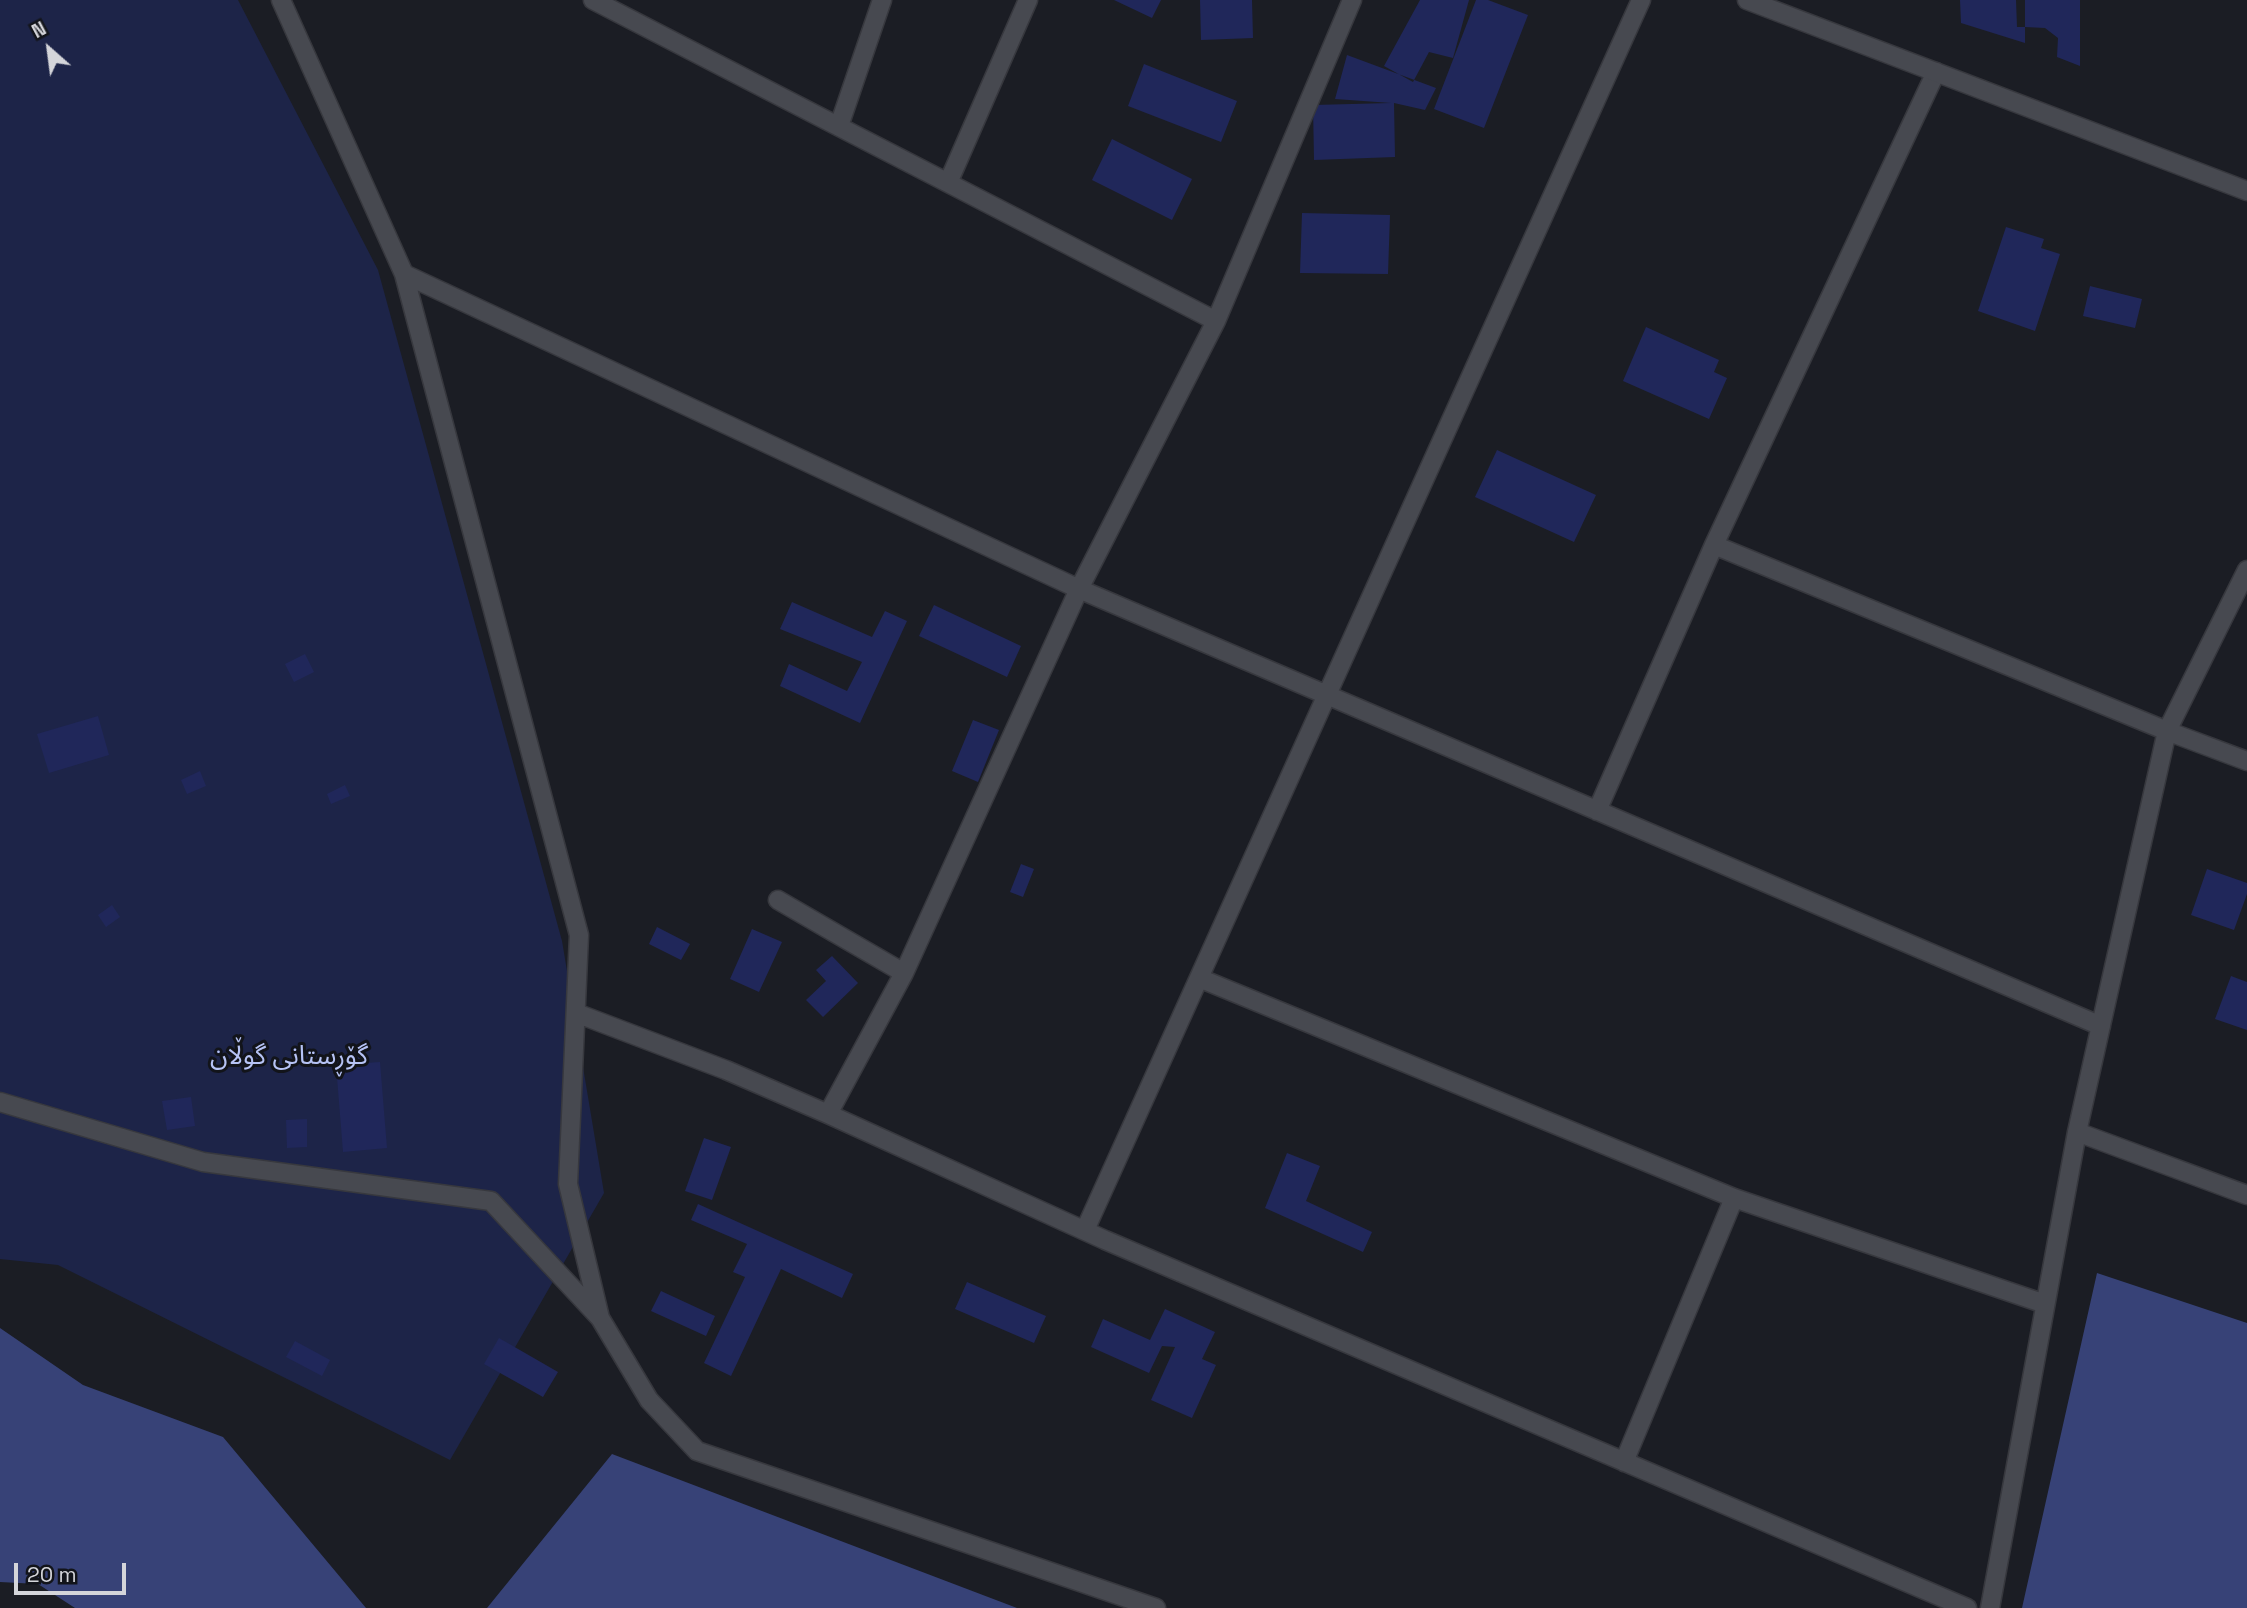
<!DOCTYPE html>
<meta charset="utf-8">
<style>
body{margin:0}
#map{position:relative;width:2247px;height:1608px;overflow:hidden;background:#1b1d24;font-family:"Space Grotesk",sans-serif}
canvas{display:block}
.north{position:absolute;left:14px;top:14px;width:70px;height:70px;-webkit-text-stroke:5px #12141a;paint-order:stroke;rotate:332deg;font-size:19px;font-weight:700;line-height:28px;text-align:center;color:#d4d5da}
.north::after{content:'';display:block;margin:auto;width:24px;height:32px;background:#d4d5da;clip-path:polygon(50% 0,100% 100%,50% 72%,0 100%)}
.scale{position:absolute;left:14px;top:1563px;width:112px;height:32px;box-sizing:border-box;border:4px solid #d4d5da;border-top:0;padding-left:9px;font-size:21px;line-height:24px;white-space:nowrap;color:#d4d5da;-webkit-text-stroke:5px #12141a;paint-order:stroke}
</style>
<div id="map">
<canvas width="2247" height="1608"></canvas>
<div class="north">N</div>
<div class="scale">20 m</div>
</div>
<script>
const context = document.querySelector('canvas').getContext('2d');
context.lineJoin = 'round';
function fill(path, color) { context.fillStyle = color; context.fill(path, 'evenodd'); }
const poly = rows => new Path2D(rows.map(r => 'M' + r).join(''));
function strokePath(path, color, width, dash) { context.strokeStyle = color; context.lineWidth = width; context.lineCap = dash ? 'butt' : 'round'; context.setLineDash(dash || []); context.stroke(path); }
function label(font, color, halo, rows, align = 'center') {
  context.font = font + ' "Space Grotesk","Noto Sans Arabic",sans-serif'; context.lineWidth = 6; context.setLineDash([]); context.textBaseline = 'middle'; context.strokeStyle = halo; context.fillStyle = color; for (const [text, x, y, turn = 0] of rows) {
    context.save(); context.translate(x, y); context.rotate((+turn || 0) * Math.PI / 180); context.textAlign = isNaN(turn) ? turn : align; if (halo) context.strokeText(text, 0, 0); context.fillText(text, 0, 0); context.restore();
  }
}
fill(poly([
 [0,0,238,0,378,270,562,941,604,1193,450,1460,58,1265,0,1259]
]), '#1d2448');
fill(poly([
 [2097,1273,2247,1323,2247,1608,2022,1608],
 [0,1328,83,1385,223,1437,366,1608,75,1608,38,1584,0,1582],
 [612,1454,1017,1608,487,1608]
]), '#374277');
fill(poly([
 [1114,0,1161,0,1152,18],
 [1200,0,1252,0,1253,38,1201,40],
 [1420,0,1469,0,1453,58,1429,52,1413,82,1384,66],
 [1476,0,1488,0,1528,15,1484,128,1434,109],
 [1960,0,2016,0,2017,27,2025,27,2025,43,1961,23],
 [2025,0,2080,0,2080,66,2057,57,2058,38,2045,28,2025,27],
 [1347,55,1436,88,1425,110,1394,103,1395,157,1314,160,1313,105,1391,103,1335,99],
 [1144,64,1237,101,1221,142,1128,106],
 [1112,139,1192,179,1172,220,1092,180],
 [1302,213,1390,215,1388,274,1300,273],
 [2006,227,2044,239,2041,248,2060,254,2035,331,1978,311],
 [2090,286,2142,299,2135,328,2083,316],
 [1646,327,1719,360,1714,372,1727,378,1709,419,1623,381],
 [1497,450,1596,495,1574,542,1475,497],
 [792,602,872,637,885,611,907,621,860,723,780,686,789,664,847,691,862,662,780,629],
 [934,605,1021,646,1007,677,919,636],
 [305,654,314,672,294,682,285,664],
 [98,716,109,755,49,773,37,734],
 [973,720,999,730,978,782,952,771],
 [200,771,206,786,187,794,181,780],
 [345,785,350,796,331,804,327,794],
 [1021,864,1034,869,1023,897,1010,892],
 [2207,869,2247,883,2247,894,2234,930,2191,915],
 [112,905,120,917,106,927,98,915],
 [657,927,690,944,681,960,649,944],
 [752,929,782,942,759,992,730,979],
 [832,956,858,983,823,1017,806,1000,826,981,816,970],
 [2231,976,2247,982,2247,1030,2215,1019],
 [380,1062,387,1148,343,1152,336,1065],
 [191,1097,195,1126,167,1130,162,1101],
 [307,1119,307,1147,287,1148,286,1120],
 [704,1138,731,1147,712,1200,685,1191],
 [1287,1153,1320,1166,1306,1201,1372,1232,1363,1252,1265,1208],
 [698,1204,853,1274,842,1298,781,1269,731,1376,704,1363,745,1277,733,1272,747,1244,691,1220],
 [967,1282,1046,1316,1034,1343,955,1309],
 [661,1291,715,1316,706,1336,651,1311],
 [1165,1309,1215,1332,1202,1359,1216,1365,1192,1418,1151,1400,1175,1347,1162,1346,1149,1373,1091,1347,1103,1319,1150,1340],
 [499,1338,558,1372,543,1397,484,1364],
 [295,1341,330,1360,322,1376,286,1357]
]), '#20275a');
const minor = poly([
 [281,0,404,274,579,935,568,1184,600,1318],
 [593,0,1216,321],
 [839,126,882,0],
 [948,183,1028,0],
 [404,274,1079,589,2101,1026],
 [1714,545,2167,731,2247,761],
 [1597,811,1714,545,1936,72],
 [778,900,904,973],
 [1199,978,1734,1198,2045,1304],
 [576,1013,726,1070,828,1114,1105,1240,1967,1608],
 [0,1102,203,1162,491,1201,600,1318,649,1400,697,1451,1156,1608],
 [828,1114,904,973,1079,589,1216,321,1352,0],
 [2077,1132,2247,1195],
 [1085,1230,1641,0],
 [1624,1462,1734,1198],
 [1990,1608,2077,1132,2167,731,2247,570]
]);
const tertiary = poly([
 [1747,0,2247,191]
]);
strokePath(minor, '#37383e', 21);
strokePath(tertiary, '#37383e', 21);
strokePath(minor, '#474950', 18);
strokePath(tertiary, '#474950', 18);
label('26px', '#b6c3f5', '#12141a', [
 ["گۆڕستانی گوڵان",289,1057]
]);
</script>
